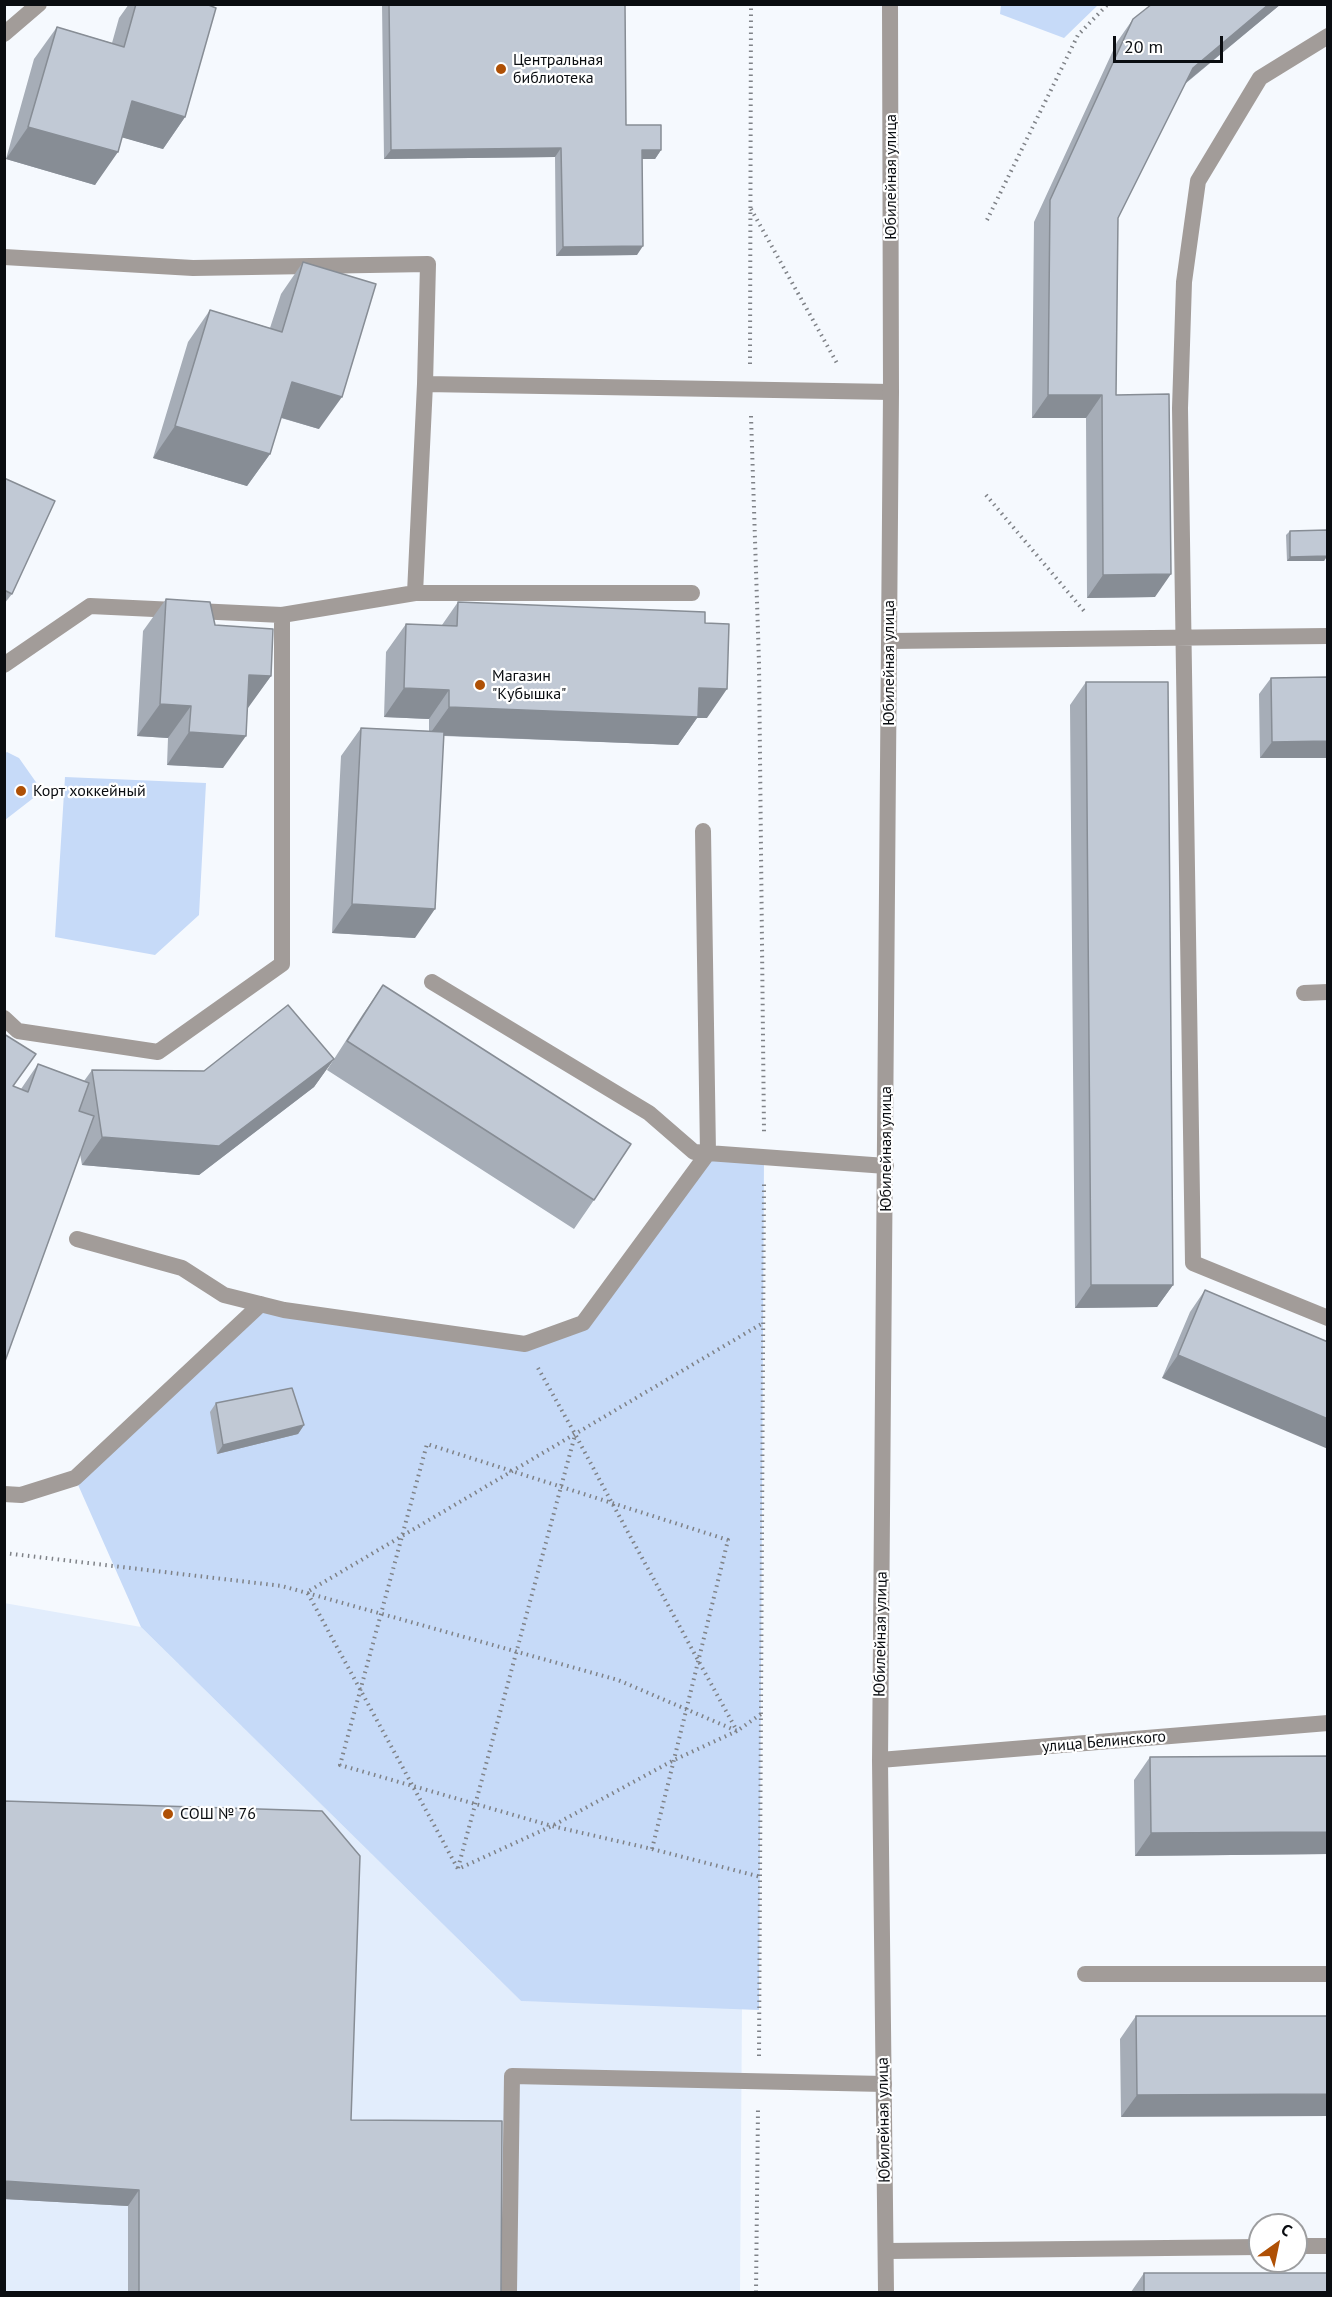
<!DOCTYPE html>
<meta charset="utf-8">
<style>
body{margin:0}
#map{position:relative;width:1332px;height:2297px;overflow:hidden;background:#f5f9fe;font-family:"PT Sans",sans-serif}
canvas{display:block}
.frame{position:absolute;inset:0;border:6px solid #0a0d11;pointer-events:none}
.north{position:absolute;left:1248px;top:2213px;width:60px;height:60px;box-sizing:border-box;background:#fff;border:2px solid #9d9ea0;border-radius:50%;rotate:33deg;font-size:16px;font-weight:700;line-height:24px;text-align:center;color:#0a0d11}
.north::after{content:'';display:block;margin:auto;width:21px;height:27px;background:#af5005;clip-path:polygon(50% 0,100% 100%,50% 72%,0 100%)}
.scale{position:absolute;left:1113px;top:36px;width:110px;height:27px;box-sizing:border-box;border:3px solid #0a0d11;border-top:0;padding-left:8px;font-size:18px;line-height:21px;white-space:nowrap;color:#0a0d11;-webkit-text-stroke:4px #fff;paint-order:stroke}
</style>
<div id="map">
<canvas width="1332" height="2297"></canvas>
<div class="frame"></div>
<div class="north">С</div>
<div class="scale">20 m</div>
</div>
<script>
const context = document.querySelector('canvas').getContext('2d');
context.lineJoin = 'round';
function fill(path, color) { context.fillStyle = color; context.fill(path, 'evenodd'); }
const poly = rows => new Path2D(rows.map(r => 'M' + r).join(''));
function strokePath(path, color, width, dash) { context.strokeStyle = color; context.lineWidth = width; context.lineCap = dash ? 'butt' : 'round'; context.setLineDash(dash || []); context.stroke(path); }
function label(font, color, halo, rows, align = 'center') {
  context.font = font + ' "PT Sans",sans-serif'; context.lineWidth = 4.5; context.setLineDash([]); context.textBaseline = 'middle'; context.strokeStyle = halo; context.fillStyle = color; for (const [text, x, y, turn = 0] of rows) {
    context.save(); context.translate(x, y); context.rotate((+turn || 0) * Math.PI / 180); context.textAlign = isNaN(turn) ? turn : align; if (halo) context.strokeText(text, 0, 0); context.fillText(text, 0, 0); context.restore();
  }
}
fill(poly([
 [4,1603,141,1627,521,2001,742,2004,740,2292,5,2292]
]), '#e2edfc');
fill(poly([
 [1001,5,1001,4,1098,5,1064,38,1000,14],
 [7,752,19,758,38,785,36,796,5,820,4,754],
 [65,777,206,783,199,915,155,955,55,937],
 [708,1153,764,1158,759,2010,521,2001,141,1627,75,1478,261,1304,525,1344,583,1323]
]), '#c6daf8');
strokePath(poly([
 [751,209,838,365],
 [987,220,1078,35,1108,4],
 [750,364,751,4],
 [751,416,759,663,764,1132],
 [986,495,1084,611],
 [538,1368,575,1434,612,1503,698,1660,737,1731,674,1760,552,1826,458,1869,307,1592,575,1434,763,1323],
 [4,1553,282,1586,618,1680,737,1731,761,1714],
 [652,1849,728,1540,427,1444,340,1765,552,1826,652,1849,761,1877],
 [458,1868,575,1435],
 [759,2056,764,1184],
 [756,2292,758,2108]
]), '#7f8287', 4, [1.5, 4.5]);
strokePath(poly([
 [4,34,39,4],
 [1328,36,1260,78,1198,181,1184,282,1180,408,1193,1263,1328,1318],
 [4,257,193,268,428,264,425,384,891,392],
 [425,384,415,593,692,593],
 [889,641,1328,636],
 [4,665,90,606,282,615,415,593],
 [432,982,649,1113,694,1152,886,1166],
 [1304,993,1328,992],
 [4,1018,18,1031,158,1052,282,964,282,615],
 [77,1239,182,1268,224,1295,284,1310,525,1344,583,1323,708,1153,703,831],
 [4,1494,21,1495,75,1478,261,1304],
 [1085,1974,1328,1974],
 [1296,2246,1328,2246],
 [886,2251,1260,2247],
 [509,2292,512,2076,884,2084]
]), '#a29c99', 16);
strokePath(poly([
 [880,1760,1328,1723],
 [886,2292,880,1760,891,392,890,4]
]), '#a29c99', 16);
fill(poly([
 [129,4,206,4,185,117,163,149,122,137,95,185,6,159,34,59,57,27,112,43,119,18],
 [382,4,625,4,626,125,661,150,655,159,642,159,637,255,556,256,555,157,384,159],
 [1281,4,1185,84,1118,218,1116,395,1155,597,1087,598,1086,418,1032,418,1034,222,1117,42,1133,19],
 [303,262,319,429,281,418,270,454,247,486,153,458,188,342,210,310,270,328,281,294],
 [4,478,12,594,4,604],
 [1290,531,1327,556,1324,561,1287,561,1286,535],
 [166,599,215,625,271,676,247,708,223,768,167,765,168,738,137,736,143,631],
 [458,602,705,623,707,718,697,718,678,745,444,736,415,938,332,933,341,756,361,728,429,731,429,719,384,717,386,652,406,624,442,625],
 [1328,677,1328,758,1260,758,1259,694,1271,678],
 [1086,682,1173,1285,1157,1307,1075,1308,1070,705],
 [383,985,594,1200,574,1229,327,1070,363,1014],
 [334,1059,314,1087,199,1175,82,1165,80,1154,13,1086,21,1089,38,1064,84,1081,92,1070,204,1071],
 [1205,1290,1328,1342,1162,1378,1190,1312],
 [216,1403,304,1425,298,1434,217,1454,210,1412],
 [1328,1756,1328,1854,1135,1856,1134,1780,1150,1757],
 [4,1801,351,2120,501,2292,128,2292,128,2206,4,2199],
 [1136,2016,1328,2016,1121,2117,1120,2039],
 [1144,2273,1328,2292,1131,2292]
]), '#a6adb7');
fill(poly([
 [1269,4,1281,4,1177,90,1193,68],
 [132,101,185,117,163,149,110,134],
 [28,127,118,152,95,185,6,159],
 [561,148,555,157,384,159,391,150],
 [642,150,661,150,655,159,636,159],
 [643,246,637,255,556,256,563,247],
 [292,382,342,397,319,429,269,414],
 [1048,395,1102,395,1086,418,1032,418],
 [175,426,270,454,247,486,153,458],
 [1327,556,1324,561,1287,561,1290,557],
 [1171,574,1155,597,1087,598,1103,575],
 [249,675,271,676,248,708,227,707],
 [404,688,449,690,429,719,384,717],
 [699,688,727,689,707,718,697,718,678,745,429,735,449,707],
 [160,704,191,706,168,738,137,736],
 [189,732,246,736,223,768,167,765],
 [1328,741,1328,758,1260,758,1272,742],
 [352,904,435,909,415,938,332,933],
 [334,1059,314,1087,199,1175,82,1165,102,1137],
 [1091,1285,1173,1285,1157,1307,1075,1308],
 [1178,1355,1328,1419,1328,1449,1162,1378],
 [304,1425,298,1434,217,1454,223,1445],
 [1328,1832,1328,1854,1135,1856,1151,1833],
 [1328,2094,1328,2116,1121,2117,1137,2095],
 [4,2181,139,2190,128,2206,4,2199]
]), '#878d95');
const building = poly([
 [136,4,206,4,216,8,185,117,132,101,118,152,28,127,57,27,124,47,136,4],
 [389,4,625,4,626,125,661,125,661,150,642,150,643,246,563,247,561,148,391,150,389,4],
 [1152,4,1269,4,1193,68,1118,218,1116,395,1169,394,1171,574,1103,575,1102,395,1048,395,1050,200,1133,19,1152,4],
 [303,262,376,284,342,397,292,382,270,454,175,426,210,310,282,332,303,262],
 [4,478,55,501,12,594,4,590,4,478],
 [1327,530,1327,556,1290,557,1290,531,1327,530],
 [166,599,210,602,215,625,273,629,271,676,249,675,246,736,189,732,191,706,160,704,166,599],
 [458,602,705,612,705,623,729,624,727,689,699,688,698,717,449,707,449,690,404,688,406,624,457,626,458,602],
 [1328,677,1328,741,1272,742,1271,678,1328,677],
 [1086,682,1168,682,1173,1285,1091,1285,1086,682],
 [361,728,444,732,435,909,352,904,361,728],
 [383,985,631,1144,594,1200,347,1041,383,985],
 [288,1005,334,1059,219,1146,102,1137,92,1070,204,1071,288,1005],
 [4,1034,36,1054,13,1086,28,1092,38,1064,89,1083,79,1111,94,1116,4,1364,4,1034],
 [1205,1290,1328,1342,1328,1419,1178,1355,1205,1290],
 [292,1388,304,1425,223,1445,216,1403,292,1388],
 [1328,1756,1328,1832,1151,1833,1150,1757,1328,1756],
 [4,1801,322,1811,360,1856,351,2120,502,2121,501,2292,139,2292,139,2190,4,2181,4,1801],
 [1136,2016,1328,2016,1328,2094,1137,2095,1136,2016],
 [1144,2273,1328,2273,1328,2292,1144,2292,1144,2273]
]);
fill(building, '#c1c9d5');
strokePath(building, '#878d95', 1.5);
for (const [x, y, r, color] of [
 [501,69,6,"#af5005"],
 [480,685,6,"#af5005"],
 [21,791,6,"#af5005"],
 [168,1814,6,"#af5005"]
]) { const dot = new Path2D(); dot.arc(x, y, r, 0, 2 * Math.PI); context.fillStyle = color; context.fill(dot); strokePath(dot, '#fff', 2); }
label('16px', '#0a0d11', '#fff', [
 ["Центральная",513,60],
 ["библиотека",513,78],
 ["Магазин",492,676],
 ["\"Кубышка\"",492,694],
 ["Корт хоккейный",33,791],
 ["СОШ № 76",180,1814]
], 'left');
label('16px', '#0a0d11', '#fff', [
 ["Юбилейная улица",891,177,-90],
 ["Юбилейная улица",889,663,-90],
 ["Юбилейная улица",886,1149,-90],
 ["Юбилейная улица",881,1634,-89],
 ["улица Белинского",1104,1742,-5],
 ["Юбилейная улица",884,2120,-91]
]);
</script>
